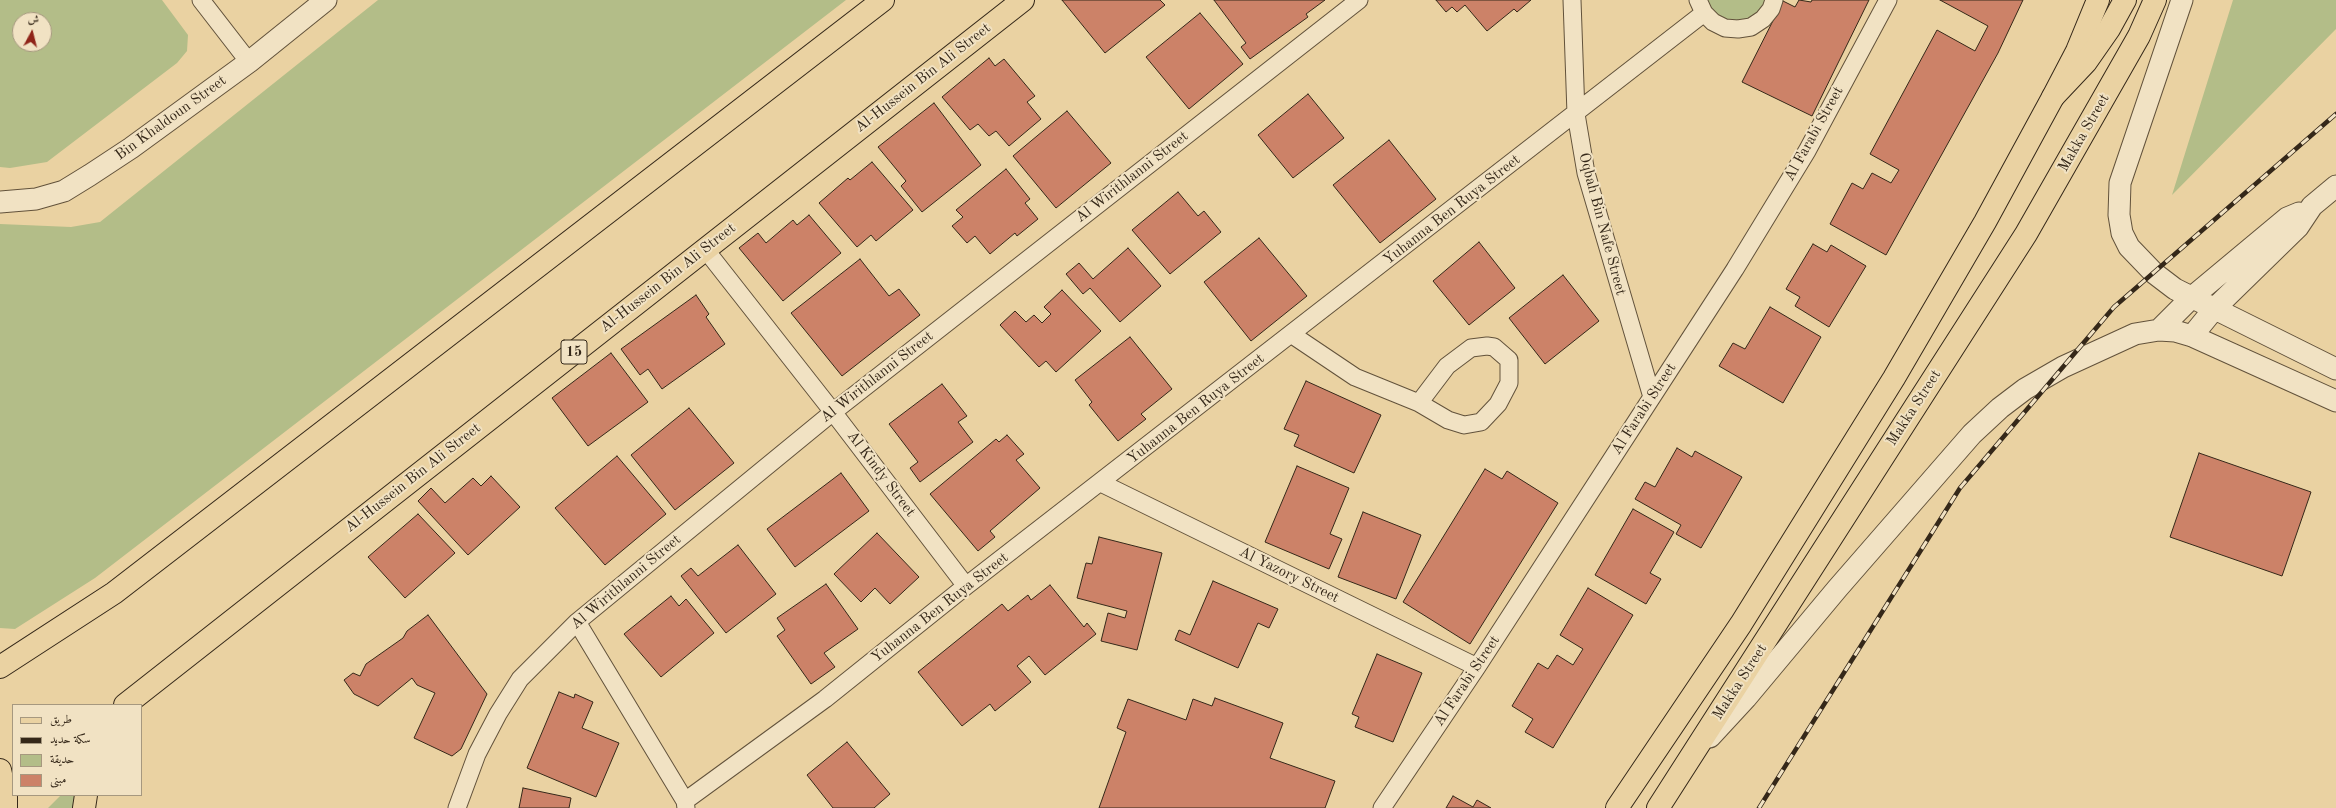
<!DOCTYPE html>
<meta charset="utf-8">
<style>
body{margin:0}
#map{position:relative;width:2336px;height:808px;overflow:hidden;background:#ead2a2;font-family:"Old Standard TT",Amiri,serif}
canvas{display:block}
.legend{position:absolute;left:12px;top:704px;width:130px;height:92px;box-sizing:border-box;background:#f1e2c3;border:1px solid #a6987f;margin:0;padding:5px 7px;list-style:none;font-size:12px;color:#352819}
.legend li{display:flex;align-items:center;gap:8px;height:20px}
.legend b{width:20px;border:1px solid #a6987f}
.north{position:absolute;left:12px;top:12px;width:40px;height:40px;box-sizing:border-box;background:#f1e2c3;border:1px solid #a6987f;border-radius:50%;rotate:7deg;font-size:11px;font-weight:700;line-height:16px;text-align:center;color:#352819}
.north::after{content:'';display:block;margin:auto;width:14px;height:18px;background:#8f2418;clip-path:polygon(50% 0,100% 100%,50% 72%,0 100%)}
</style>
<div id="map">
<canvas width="2336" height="808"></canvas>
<ul class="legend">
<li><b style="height:5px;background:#ead2a2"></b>طريق</li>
<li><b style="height:5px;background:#352819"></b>سكة حديد</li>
<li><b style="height:11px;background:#b3bd88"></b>حديقة</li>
<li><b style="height:11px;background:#cc8268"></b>مبنى</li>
</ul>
<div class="north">ش</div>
</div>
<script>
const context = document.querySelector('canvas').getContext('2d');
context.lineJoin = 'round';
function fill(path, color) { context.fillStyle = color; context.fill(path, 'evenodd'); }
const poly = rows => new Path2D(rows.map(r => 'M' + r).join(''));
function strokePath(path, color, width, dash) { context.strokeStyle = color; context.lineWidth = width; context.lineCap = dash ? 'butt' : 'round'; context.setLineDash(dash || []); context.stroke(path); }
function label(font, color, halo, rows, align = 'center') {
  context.font = font + ' "Old Standard TT",serif'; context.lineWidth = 4; context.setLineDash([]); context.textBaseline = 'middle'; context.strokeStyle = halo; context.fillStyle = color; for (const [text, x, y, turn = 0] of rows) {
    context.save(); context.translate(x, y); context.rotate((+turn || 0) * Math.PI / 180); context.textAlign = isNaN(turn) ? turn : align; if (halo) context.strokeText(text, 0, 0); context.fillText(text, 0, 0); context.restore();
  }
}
fill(poly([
 [0,0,162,0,188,35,187,51,177,63,47,162,10,168,0,167],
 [20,20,44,20,44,44,20,44],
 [378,0,846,0,95,578,15,629,0,628,0,224,71,227,100,222],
 [1703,0,1769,0,1756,18,1724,23],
 [2233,0,2336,0,2336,29,2172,195],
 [61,795,77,795,77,808,48,808]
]), '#b3bd88');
const building = poly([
 [1062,0,1160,0,1165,5,1105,53,1062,0],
 [1214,0,1325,0,1306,14,1308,17,1250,59,1241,47,1246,43,1214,0],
 [1436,0,1531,0,1517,12,1514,9,1487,31,1465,5,1457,12,1452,7,1446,12,1436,0],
 [1799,0,1811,2,1812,0,1869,0,1812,116,1742,82,1783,1,1795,7,1799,0],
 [1940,0,2023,0,1998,53,1886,255,1830,224,1852,183,1863,189,1872,173,1891,183,1899,170,1870,154,1937,30,1975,51,1988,26,1940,0],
 [1200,13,1243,64,1189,109,1146,57,1200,13],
 [989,58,995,66,1004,59,1035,96,1027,102,1041,119,1009,146,996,131,989,136,978,124,970,130,942,97,989,58],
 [1308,94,1344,138,1293,178,1258,135,1308,94],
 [934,103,981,165,922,212,901,186,906,181,878,147,934,103],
 [1067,111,1111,163,1056,208,1013,156,1067,111],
 [1389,140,1436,199,1380,243,1333,185,1389,140],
 [872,162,913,210,876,241,871,235,857,247,819,203,848,178,850,180,872,162],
 [1006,169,1030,199,1025,203,1038,219,1017,236,1015,233,990,254,975,236,967,243,952,226,963,217,956,210,1006,169],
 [1178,192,1198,216,1204,211,1221,232,1170,274,1132,230,1178,192],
 [809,215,841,253,783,301,739,248,758,233,766,243,793,220,797,225,809,215],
 [1259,238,1307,296,1251,341,1204,282,1259,238],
 [1479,242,1515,288,1469,325,1433,281,1479,242],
 [1813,244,1827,252,1831,245,1866,266,1829,327,1795,306,1800,297,1786,289,1813,244],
 [1128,248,1161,286,1120,322,1090,288,1083,294,1066,274,1079,263,1093,279,1128,248],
 [860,259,889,296,899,289,920,315,842,376,791,313,860,259],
 [1563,275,1599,321,1545,364,1509,318,1563,275],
 [1062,290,1101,331,1056,372,1046,361,1039,367,1000,325,1015,311,1026,322,1034,315,1042,323,1051,314,1044,307,1062,290],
 [696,295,709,314,706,317,725,344,662,389,648,369,640,375,621,349,696,295],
 [1770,307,1821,337,1783,403,1719,366,1733,343,1745,349,1770,307],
 [1130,337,1172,389,1141,414,1146,419,1118,441,1089,405,1092,402,1075,380,1130,337],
 [611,353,648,402,588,446,552,398,611,353],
 [1306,381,1381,415,1354,473,1294,446,1299,435,1284,429,1306,381],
 [942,384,967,416,958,422,973,442,920,482,910,468,918,462,889,424,942,384],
 [689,408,734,463,675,510,631,455,689,408],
 [1007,435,1024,454,1016,460,1040,488,990,531,995,537,978,551,930,494,996,439,999,442,1007,435],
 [1677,448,1692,457,1695,451,1742,477,1701,548,1676,534,1681,525,1635,499,1645,482,1655,487,1677,448],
 [2199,453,2311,492,2282,576,2170,537,2199,453],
 [617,456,666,514,605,565,555,508,617,456],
 [1297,466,1349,488,1330,534,1342,539,1329,569,1265,542,1297,466],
 [1485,469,1502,479,1507,471,1558,503,1470,644,1403,602,1485,469],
 [841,473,869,511,795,567,767,529,841,473],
 [491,476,520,507,468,555,418,501,431,488,445,503,473,478,481,486,491,476],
 [1633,509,1674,532,1650,573,1661,579,1646,604,1595,575,1633,509],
 [1363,512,1421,535,1396,599,1338,577,1363,512],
 [418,514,455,553,405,598,368,557,418,514],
 [877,533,919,577,890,604,875,588,861,602,834,574,877,533],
 [1099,537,1162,553,1137,650,1101,641,1108,613,1125,618,1127,611,1077,598,1086,563,1092,564,1099,537],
 [738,545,776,594,726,633,681,576,691,568,698,576,738,545],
 [1213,581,1278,609,1269,628,1258,623,1238,668,1175,640,1179,630,1190,635,1213,581],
 [826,584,858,629,824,653,835,667,811,684,777,636,785,630,777,618,826,584],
 [1050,585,1084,627,1087,623,1096,634,1045,675,1029,656,1017,666,1031,682,995,711,990,704,962,726,918,672,1002,604,1008,611,1028,595,1031,600,1050,585],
 [1588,588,1633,615,1553,748,1525,732,1533,719,1512,706,1538,663,1548,669,1557,655,1573,665,1583,649,1560,635,1588,588],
 [671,596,679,606,686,599,714,633,661,677,624,634,671,596],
 [428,615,487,694,461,749,452,756,414,738,435,693,417,685,412,678,378,706,354,694,344,680,353,673,360,676,366,664,403,638,407,631,428,615],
 [1377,654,1422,673,1393,742,1355,727,1359,717,1352,714,1377,654],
 [559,692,574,698,575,694,593,702,582,728,619,743,596,797,527,768,559,692],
 [1215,698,1283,723,1270,758,1335,781,1325,808,1099,808,1126,732,1117,728,1128,699,1186,720,1193,699,1212,706,1215,698],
 [847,742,890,794,874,808,833,808,807,775,847,742],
 [523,788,571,798,569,808,519,808,523,788],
 [1453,796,1473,807,1477,800,1491,808,1446,808,1453,796]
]);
fill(building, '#cc8268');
strokePath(building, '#352819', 1);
const minor = poly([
 [201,0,249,62],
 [1572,0,1576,114,1586,173,1652,397],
 [1698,0,1704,13,1713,22,1725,28,1738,29,1751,27,1763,19,1771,9,1774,0],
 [705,249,833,412,966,586],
 [1291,334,1355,377,1419,403,1448,420,1464,425,1481,422,1498,404,1509,383,1509,360,1494,347,1487,346,1471,348,1447,366,1419,403],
 [1101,483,1477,667],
 [577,622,685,801,686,808],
 [685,801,825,699,966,586,1704,13],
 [457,808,477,754,498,714,520,679,577,622,833,412,1359,0],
 [1382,808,1477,667,1735,269,1807,151,1888,0]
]);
const tertiary = poly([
 [2182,0,2120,183,2119,215,2122,233,2129,247,2154,273,2175,289,2336,369],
 [0,202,36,199,64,191,90,175,131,148,249,62,326,0],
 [2159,330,2191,298,2287,218,2299,213],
 [2192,336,2214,309,2298,227,2312,206,2336,186],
 [1710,737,1746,698,1837,589,1972,434,2000,408,2025,389,2063,367,2135,334,2159,330,2175,331,2192,336,2336,401]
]);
const primary = poly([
 [1617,808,1741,624,1894,378,1985,222,2053,97,2077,51,2098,0],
 [1658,808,2026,234,2139,36,2155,0]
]);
const trunk = poly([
 [2053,97,2086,62,2109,29,2125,0],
 [0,667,114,593,883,0],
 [125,705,1023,0],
 [0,770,6,797,6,808],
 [84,808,86,795]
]);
strokePath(minor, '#62523b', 19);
strokePath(tertiary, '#62523b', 23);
strokePath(primary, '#352819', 24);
strokePath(trunk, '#352819', 24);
strokePath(minor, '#f1e2c3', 17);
strokePath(tertiary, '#f1e2c3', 21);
strokePath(primary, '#ead2a2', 22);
strokePath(trunk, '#ead2a2', 22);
const rail = poly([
 [1759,808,1960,488,2114,307,2336,114]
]);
strokePath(rail, '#352819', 4.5);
strokePath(rail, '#f1e2c3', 3, [9]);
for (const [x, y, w] of [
 [574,352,26]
]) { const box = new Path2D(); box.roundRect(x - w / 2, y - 12, w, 24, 3); context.fillStyle = '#f1e2c3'; context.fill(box); strokePath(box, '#352819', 1); }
label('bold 14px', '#352819', null, [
 ["15",574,352]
]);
label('15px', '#352819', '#f1e2c3', [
 ["Al-Hussein Bin Ali Street",923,78,-38],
 ["Bin Khaldoun Street",171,118,-36],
 ["Makka Street",2084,133,-60],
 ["Al Farabi Street",1814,134,-61],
 ["Al Wirithlanni Street",1132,177,-38],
 ["Yuhanna Ben Ruya Street",1452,210,-38],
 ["Oqbah Bin Nafe Street",1602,224,75],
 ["Al-Hussein Bin Ali Street",668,278,-38],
 ["Al Wirithlanni Street",877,377,-38],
 ["Makka Street",1914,408,-57],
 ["Yuhanna Ben Ruya Street",1196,409,-38],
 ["Al Farabi Street",1644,409,-57],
 ["Al Kindy Street",881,474,53],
 ["Al-Hussein Bin Ali Street",413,478,-38],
 ["Al Yazory Street",1289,575,26],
 ["Al Wirithlanni Street",626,582,-40],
 ["Yuhanna Ben Ruya Street",940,608,-38],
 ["Al Farabi Street",1467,681,-56],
 ["Makka Street",1740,682,-57]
]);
</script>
